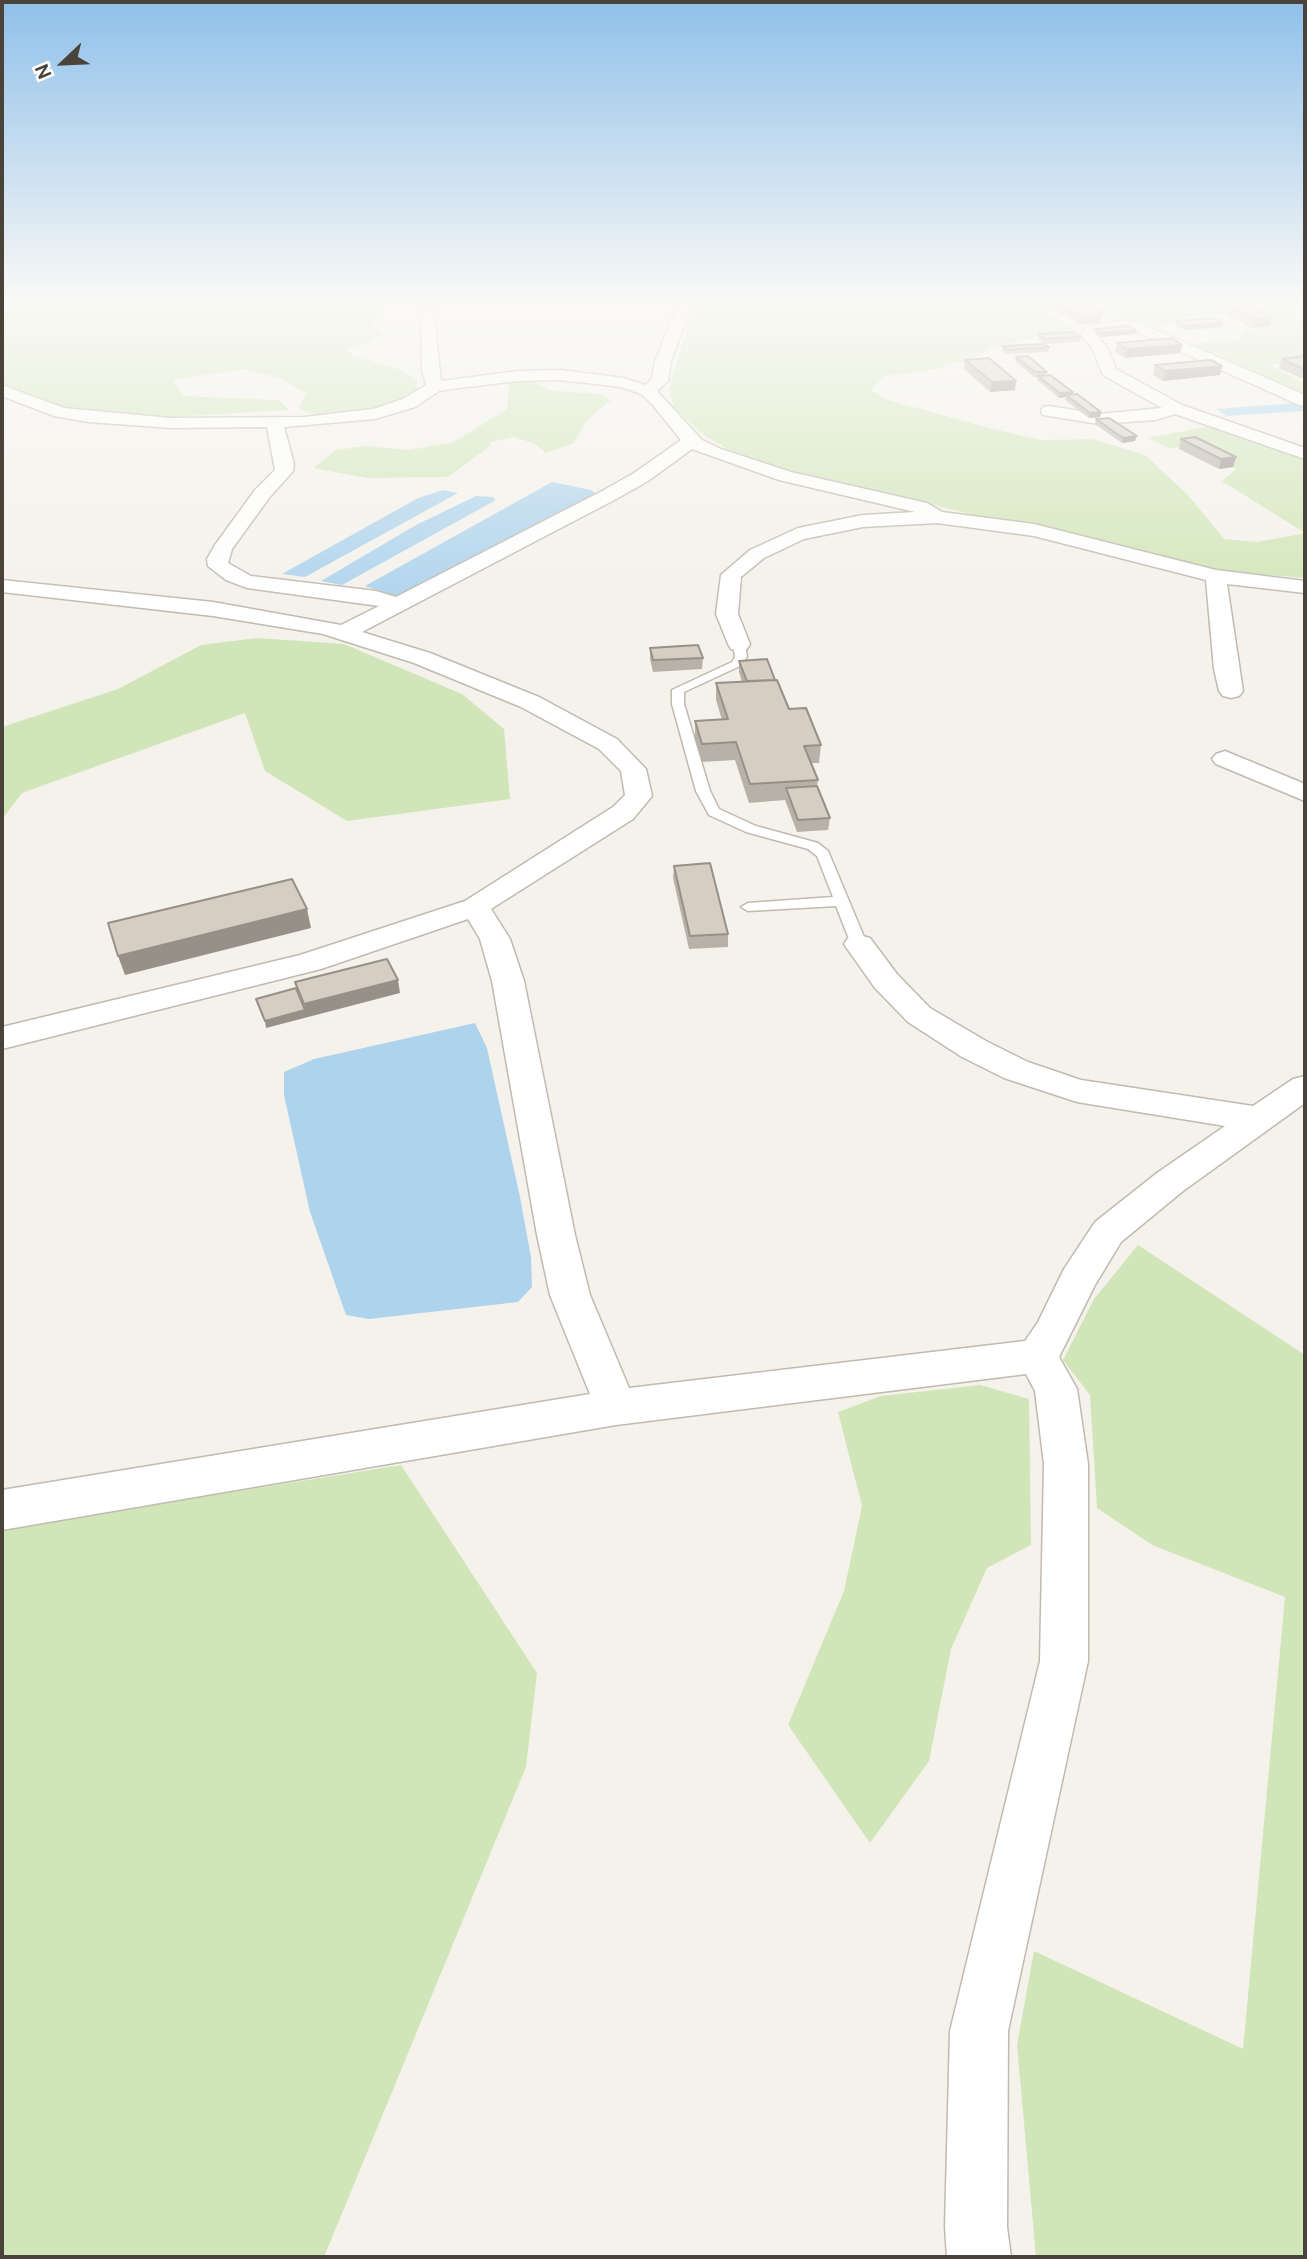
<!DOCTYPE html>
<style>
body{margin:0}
#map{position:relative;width:1307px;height:2259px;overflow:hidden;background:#f5f2ec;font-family:"DM Sans",sans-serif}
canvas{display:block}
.frame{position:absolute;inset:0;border:4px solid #49433a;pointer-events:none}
.north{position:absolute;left:28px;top:28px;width:70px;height:70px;-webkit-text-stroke:5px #fff;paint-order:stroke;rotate:247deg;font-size:19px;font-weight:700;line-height:28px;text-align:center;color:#49433a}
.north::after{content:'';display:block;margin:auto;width:24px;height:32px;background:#49433a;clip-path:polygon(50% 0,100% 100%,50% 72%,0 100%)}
</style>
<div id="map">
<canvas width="1307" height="2259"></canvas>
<div class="frame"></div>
<div class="north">N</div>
</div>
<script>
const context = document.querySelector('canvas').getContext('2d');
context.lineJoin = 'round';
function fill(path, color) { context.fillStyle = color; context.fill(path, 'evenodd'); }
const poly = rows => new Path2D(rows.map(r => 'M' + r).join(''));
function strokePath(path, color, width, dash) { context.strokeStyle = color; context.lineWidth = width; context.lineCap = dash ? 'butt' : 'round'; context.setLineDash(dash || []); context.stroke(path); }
fill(poly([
 [2,298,390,298,371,323,383,334,373,342,347,350,352,355,401,370,417,379,417,390,380,410,320,417,299,408,306,393,279,378,245,369,172,380,184,396,279,400,289,410,153,418,59,406,2,384],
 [703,298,1305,298,1305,365,1276,364,1271,366,1305,383,1305,395,1288,390,1196,347,1198,343,1220,339,1240,340,1243,330,1272,327,1276,319,1250,313,1220,313,1193,316,1158,327,1134,324,1077,301,1042,307,1073,329,998,346,968,360,927,371,885,376,870,390,888,400,997,430,1041,440,1092,439,1145,455,1188,495,1224,539,1257,542,1305,533,1222,481,1236,469,1216,455,1192,446,1168,448,1148,438,1215,425,1305,459,1305,578,1234,572,1161,558,1042,527,974,515,774,466,729,450,704,435,674,408,669,389,685,334,696,307],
 [534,380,540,386,554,391,600,394,611,400,587,420,574,443,546,453,535,444,514,437,491,442,489,447,448,477,367,478,313,468,336,450,365,446,409,450,454,442,507,409,509,383],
 [257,638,344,644,462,694,504,729,510,799,347,821,265,771,245,713,22,793,2,819,2,727,118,689,201,645],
 [1138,1245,1305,1355,1305,2257,1036,2257,1017,2045,1034,1951,1243,2049,1285,1597,1152,1545,1097,1508,1090,1395,1063,1360,1094,1299],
 [980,1385,1029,1399,1031,1545,987,1568,951,1649,929,1761,870,1843,788,1725,844,1591,862,1506,838,1412,881,1396],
 [401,1465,537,1673,526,1767,324,2257,2,2257,2,1529]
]), '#d1e6b8');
fill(poly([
 [1296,403,1305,408,1305,411,1227,416,1216,409],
 [552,482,591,490,596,494,404,595,392,595,365,586],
 [443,490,458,493,305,577,282,574,418,498],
 [476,496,493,497,496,500,342,585,321,581,416,525],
 [475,1023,487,1048,520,1197,531,1257,532,1287,518,1302,369,1319,346,1315,310,1212,284,1095,284,1072,314,1059]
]), '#add3ed');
const service = poly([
 [739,641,745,644,747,657,740,666,684,692,684,704,710,791,719,809,756,826,818,843,828,851,867,944,864,947,859,949,851,944,836,906,748,911,741,907,748,903,833,897,817,856,808,849,746,832,709,815,696,791,672,704,672,690,732,662,735,657,733,644,739,641]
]);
const minor = poly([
 [427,298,441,298,435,325,441,381,518,371,560,370,624,378,645,385,652,379,655,361,677,307,673,298,687,298,691,307,671,361,668,381,657,391,702,440,721,449,791,472,927,503,942,512,1034,524,1216,570,1305,581,1305,593,1227,584,1243,691,1239,696,1231,698,1223,696,1219,691,1214,669,1206,580,1034,536,937,523,863,527,804,539,764,558,741,577,738,614,750,644,747,649,739,651,731,649,728,644,716,614,721,575,750,550,798,528,863,515,915,512,779,480,692,449,648,481,618,498,362,632,430,653,539,697,617,739,646,769,652,796,633,819,491,909,510,939,524,981,575,1235,590,1295,629,1388,1025,1341,1038,1322,1064,1269,1095,1222,1157,1173,1225,1126,1077,1102,1004,1078,962,1057,908,1022,875,988,848,950,844,944,848,938,859,935,870,938,897,974,930,1008,986,1041,1028,1062,1081,1080,1253,1106,1293,1079,1305,1076,1305,1103,1183,1191,1121,1242,1095,1285,1059,1357,1077,1389,1088,1464,1088,1661,1008,2031,1007,2227,1011,2257,947,2257,945,2227,950,2031,1040,1661,1044,1464,1035,1391,1026,1374,616,1425,2,1530,2,1490,590,1394,550,1295,537,1235,492,981,480,939,468,919,321,969,2,1049,2,1027,300,955,465,901,613,807,625,795,621,771,599,749,521,707,414,663,323,634,213,616,2,592,2,580,213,602,341,625,379,606,247,588,226,580,208,566,207,559,215,545,255,490,275,470,267,427,171,428,89,422,54,416,2,396,2,385,64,408,171,418,304,417,373,409,403,399,426,385,422,370,421,325,427,298],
 [560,380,621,387,641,394,652,404,681,440,634,473,604,490,396,597,376,591,251,576,228,563,232,549,269,498,293,471,294,464,284,427,375,419,415,407,439,391,451,389,518,381,560,380],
 [1120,321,1140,323,1305,395,1305,406,1299,405,1132,330,1096,334,1108,349,1116,369,1182,405,1305,448,1305,459,1175,414,1155,420,1099,424,1043,415,1041,411,1043,407,1049,406,1099,414,1162,408,1103,375,1093,350,1081,334,1087,326,1120,321],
 [1225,751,1305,784,1305,801,1216,764,1212,759,1216,754,1225,751]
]);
strokePath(service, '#c0baaf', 3);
strokePath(minor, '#c0baaf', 3);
fill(service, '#fff');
fill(minor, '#fff');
fill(poly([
 [1047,299,1084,304,1101,322,1080,324,1045,307],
 [1229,306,1272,317,1270,326,1251,328,1227,315],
 [1176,321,1222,327,1185,330,1175,326],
 [1095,329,1135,334,1101,337,1094,333],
 [1038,334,1081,337,1080,342,1045,344,1038,339],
 [1117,343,1182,345,1180,353,1125,358,1115,352],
 [1003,346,1049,347,1048,352,1007,354,1002,351],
 [1305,356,1305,380,1279,368,1282,359],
 [1016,357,1047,372,1046,375,1073,392,1073,395,1101,412,1100,417,1089,418,1065,400,1066,397,1059,398,1037,380,1037,377,1034,377,1015,361],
 [965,360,1015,390,990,392,964,369],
 [1155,365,1222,366,1220,375,1163,381,1153,375],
 [1096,419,1135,441,1122,443,1095,424],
 [1181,439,1236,457,1233,467,1219,469,1179,449],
 [650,648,703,658,702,669,653,672,650,659],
 [739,661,775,680,789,709,821,745,819,763,811,763,818,780,817,786,830,818,828,830,797,832,785,800,749,803,735,760,702,762,695,739,695,721,722,720,716,700,716,683,742,682,739,672],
 [674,866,728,934,728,947,689,949,673,878]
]), '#b8b1a7');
fill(poly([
 [1103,313,1101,322,1080,324,1081,316],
 [1272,317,1270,326,1251,328,1253,319],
 [1223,323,1222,327,1185,330,1186,326],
 [1136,330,1135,334,1101,337,1102,333],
 [1182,345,1180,353,1125,358,1127,349],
 [1222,366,1220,375,1163,381,1165,371],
 [1016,381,1015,390,990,392,992,382],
 [1073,392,1072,397,1066,395,1066,397,1059,398,1060,393],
 [1101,412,1100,417,1089,418,1090,413],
 [1137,436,1135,441,1122,443,1123,438],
 [1236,457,1233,467,1219,469,1221,459],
 [307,909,311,928,125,975,118,956],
 [398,980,400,993,266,1028,265,1021,305,1010,304,1004]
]), '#969088');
const building = poly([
 [1053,298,1071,298,1103,313,1081,316,1047,299,1053,298],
 [1072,298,1079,298,1085,300,1078,301,1072,298],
 [1247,305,1272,317,1253,319,1229,306,1247,305],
 [1214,318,1223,323,1186,326,1176,321,1214,318],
 [1129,326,1136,330,1102,333,1095,329,1129,326],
 [1074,332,1081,337,1045,339,1038,334,1074,332],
 [1172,338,1182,345,1127,349,1117,343,1172,338],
 [1043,344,1049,347,1008,350,1003,346,1043,344],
 [1028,356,1047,372,1035,372,1016,357,1028,356],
 [1305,356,1305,370,1282,359,1305,356],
 [989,358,1016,381,992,382,965,360,989,358],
 [1211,360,1222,366,1165,371,1155,365,1211,360],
 [1050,375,1073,392,1060,393,1038,376,1050,375],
 [1077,394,1101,412,1090,413,1066,395,1077,394],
 [1109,418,1137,436,1123,438,1096,419,1109,418],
 [1195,437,1236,457,1221,459,1181,439,1195,437],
 [698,645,703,658,653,660,650,648,698,645],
 [767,659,775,680,747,681,739,661,767,659],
 [777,680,789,709,806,708,821,745,804,746,818,780,750,784,736,742,702,744,695,721,728,719,716,683,777,680],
 [817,786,830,818,798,820,786,788,817,786],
 [710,863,728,934,690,936,674,866,710,863],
 [292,879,307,909,118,956,108,923,292,879],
 [387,959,398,980,304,1004,295,982,387,959],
 [296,988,305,1010,265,1021,256,999,296,988]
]);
fill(building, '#d6cec2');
strokePath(building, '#969088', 2);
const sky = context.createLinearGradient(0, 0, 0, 614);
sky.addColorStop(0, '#90c0ea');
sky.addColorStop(0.49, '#faf9f6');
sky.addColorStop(1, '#faf9f600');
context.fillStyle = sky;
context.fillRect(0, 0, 1307, 614);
</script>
